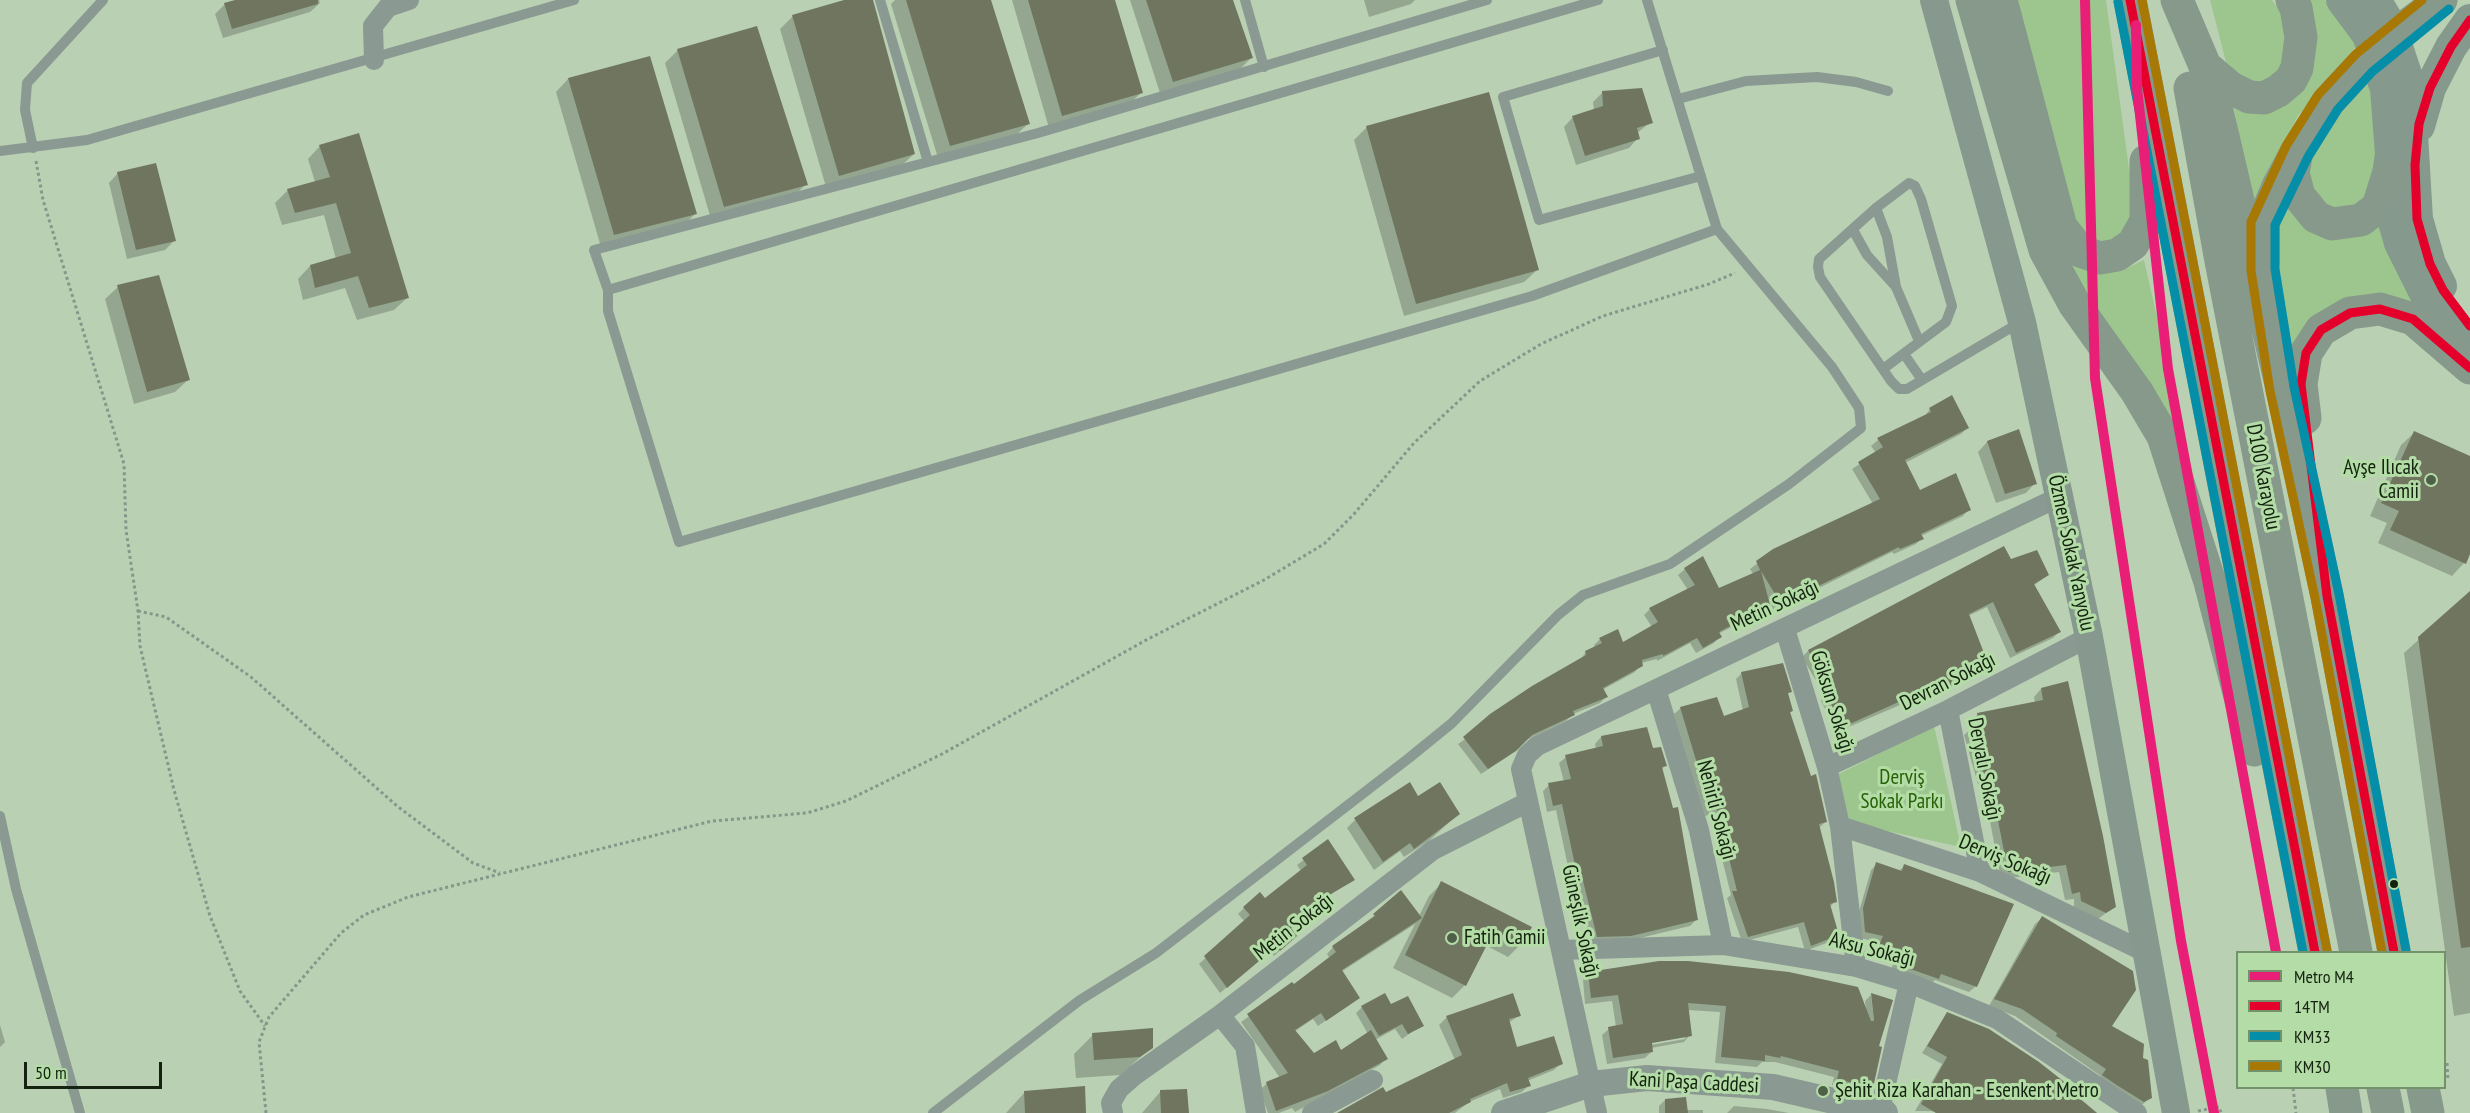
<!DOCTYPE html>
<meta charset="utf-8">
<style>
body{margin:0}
#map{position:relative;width:2470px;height:1113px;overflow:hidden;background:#bad0b3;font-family:"PT Sans Narrow",sans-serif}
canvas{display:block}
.legend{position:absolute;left:2236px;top:951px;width:210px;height:138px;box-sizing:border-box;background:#b4dca7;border:2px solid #74926a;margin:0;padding:8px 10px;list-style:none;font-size:18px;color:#14230f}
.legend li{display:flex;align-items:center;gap:12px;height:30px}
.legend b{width:30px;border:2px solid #74926a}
.scale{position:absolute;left:24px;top:1062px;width:138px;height:27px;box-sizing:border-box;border:3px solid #14230f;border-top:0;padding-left:8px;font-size:18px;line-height:21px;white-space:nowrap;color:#14230f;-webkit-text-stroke:4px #b4dca7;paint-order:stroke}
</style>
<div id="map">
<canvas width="2470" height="1113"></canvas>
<ul class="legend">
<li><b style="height:8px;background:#e91e76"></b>Metro M4</li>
<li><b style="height:8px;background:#e4002b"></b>14TM</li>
<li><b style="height:8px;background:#048ea8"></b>KM33</li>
<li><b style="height:8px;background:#a87805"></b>KM30</li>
</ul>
<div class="scale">50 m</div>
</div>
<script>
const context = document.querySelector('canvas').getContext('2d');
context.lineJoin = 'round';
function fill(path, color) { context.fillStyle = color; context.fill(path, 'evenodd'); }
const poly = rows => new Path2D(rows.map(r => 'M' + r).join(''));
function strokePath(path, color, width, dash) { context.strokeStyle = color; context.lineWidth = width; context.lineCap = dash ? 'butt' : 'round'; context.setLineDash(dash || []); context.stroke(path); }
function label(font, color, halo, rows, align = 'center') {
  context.font = font + ' "PT Sans Narrow",sans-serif'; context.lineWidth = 6; context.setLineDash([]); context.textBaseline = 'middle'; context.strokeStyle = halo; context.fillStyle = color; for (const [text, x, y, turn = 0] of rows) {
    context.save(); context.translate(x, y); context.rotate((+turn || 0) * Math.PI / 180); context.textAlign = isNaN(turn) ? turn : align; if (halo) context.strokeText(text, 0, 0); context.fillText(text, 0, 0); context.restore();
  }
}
fill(poly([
 [2014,0,2106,0,2136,220,2127,234,2096,245,2076,228],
 [2210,0,2272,0,2280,11,2287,33,2284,67,2268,83,2248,82,2226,62],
 [2302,0,2325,0,2358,44,2298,116,2274,162,2255,227,2234,107,2270,111],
 [2369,76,2377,155,2365,207,2336,215,2309,197,2309,147],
 [2286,183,2292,204,2383,220,2424,312,2379,299,2297,348,2283,350,2269,265],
 [2066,256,2127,268,2144,260,2207,535],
 [1934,726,1961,847,1850,823,1835,776]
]), '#9dc68f');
fill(poly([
 [240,0,319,0,320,3,310,12,223,38,215,14,225,4],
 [850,0,871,0,914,154,901,166,826,187,780,29,793,16],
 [895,0,990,0,1028,124,1015,136,938,158,891,4],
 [1012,0,1113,0,1141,93,1128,105,1049,128],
 [1130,0,1232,0,1251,58,1238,71,1160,93],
 [1364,0,1415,0,1411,4,1369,17],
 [678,50,806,184,793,197,711,219,665,63],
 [649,58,696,213,683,226,601,247,556,92,568,79],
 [1603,92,1651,122,1637,133,1638,138,1629,148,1576,165,1564,127,1573,117,1594,111,1593,102],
 [1367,127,1537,270,1524,282,1404,316,1354,140],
 [320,146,407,298,394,310,357,320,345,288,303,300,298,279,310,266,336,259,324,215,282,225,275,203,288,190,315,182,308,159],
 [118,173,174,241,165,250,127,259,109,183],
 [118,287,188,380,175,392,134,404,105,299],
 [1930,409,1967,428,1961,434,1905,463,1920,492,1969,509,1963,516,1921,536,1922,538,1916,544,1894,554,1892,552,1774,610,1767,598,1768,605,1762,611,1718,634,1720,636,1714,643,1696,653,1690,643,1657,661,1657,659,1641,663,1635,672,1602,690,1606,697,1600,703,1573,714,1566,721,1524,741,1507,757,1481,774,1458,744,1580,660,1586,652,1595,648,1594,645,1600,639,1623,644,1652,627,1644,615,1650,609,1688,590,1678,575,1685,569,1703,559,1719,590,1753,574,1750,569,1774,551,1873,504,1852,469,1876,453,1871,446,1878,440,1924,417],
 [2018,431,2035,483,2026,493,1996,503,1978,452,1987,442],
 [2414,433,2470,458,2470,550,2464,563,2452,576,2378,543,2387,523,2370,516,2401,445],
 [2003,548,2011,561,2048,575,2033,586,2059,632,2053,638,2010,658,1987,607,1968,616,1987,666,1981,672,1951,687,1921,696,1837,732,1821,701,1825,696,1802,657,1808,651],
 [2470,593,2470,1013,2454,1016,2404,653],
 [1742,673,1790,691,1787,695,1792,711,1789,714,1825,822,1819,828,1835,901,1830,907,1838,935,1832,941,1805,951,1798,927,1742,942,1727,898,1731,895,1711,814,1705,816,1674,714,1681,708,1723,718,1743,711,1736,679],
 [2041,689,2114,907,2098,919,2074,908,2074,899,2065,900,2059,872,2001,879,1984,790,1980,791,1964,735,1972,728,1971,721,1978,714,2035,703,2034,697],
 [1601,737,1652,750,1665,766,1661,770,1697,919,1690,926,1623,942,1591,943,1574,874,1570,876,1556,810,1547,812,1543,791,1549,785,1564,782,1559,763,1566,757,1596,750,1595,744],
 [1418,798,1458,814,1430,840,1404,857,1400,851,1374,870,1347,828,1355,820],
 [1328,841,1353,880,1321,901,1289,929,1289,942,1274,956,1270,951,1220,993,1199,964,1245,922,1238,914,1244,908,1264,900,1301,871,1297,865],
 [1877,864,1899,871,1904,866,1976,986,1969,992,1935,980,1931,984,1891,970,1894,961,1873,953,1878,942,1860,938,1858,915,1871,870],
 [1442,883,1521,944,1508,957,1485,945,1465,985,1452,998,1393,968,1415,924,1341,972,1358,998,1318,1026,1313,1019,1294,1032,1314,1055,1341,1052,1368,1034,1356,1013,1362,1007,1391,1006,1422,1025,1402,1039,1395,1029,1375,1040,1386,1058,1380,1065,1295,1112,1292,1108,1279,1113,1268,1113,1260,1090,1267,1083,1280,1078,1241,1022,1330,959,1327,954,1333,947,1375,915,1419,916,1429,896],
 [2042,918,2110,1027,2142,1059,2150,1097,2143,1104,2137,1107,2097,1082,2101,1076,2015,1016,1989,1006,2035,924],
 [1589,974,1866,1010,1865,1001,1871,995,1877,1047,1880,1048,1871,1088,1865,1094,1832,1085,1834,1077,1775,1062,1762,1062,1757,1067,1715,1063,1720,1012,1687,1010,1690,1035,1684,1042,1651,1048,1652,1051,1645,1058,1607,1064,1602,1035,1609,1029,1616,1027,1612,1001,1585,1004,1583,980],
 [1685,1036,1685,1039,1645,1046,1644,1043],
 [1512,995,1519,1016,1508,1023,1516,1049,1561,1063,1554,1070,1527,1081,1529,1085,1522,1092,1503,1098,1500,1089,1469,1102,1455,1113,1339,1113,1386,1094,1455,1060,1439,1025,1446,1018],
 [1948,1013,2038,1063,2097,1113,1915,1111,1942,1064,1922,1053],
 [0,1025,5,1042,0,1047],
 [1093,1035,1152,1047,1120,1075,1076,1078,1074,1054],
 [1161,1091,1187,1113,1142,1113],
 [1025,1092,1084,1113,1006,1113],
 [1665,1100,1686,1110,1703,1110,1703,1113,1659,1113,1659,1106],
 [1734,1106,1767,1109,1789,1113,1727,1113]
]), '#0003');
fill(poly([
 [235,0,318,0,318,4,232,29,224,3],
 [844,0,873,0,915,154,839,176,792,15],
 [906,0,991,0,1030,124,950,146],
 [1028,0,1115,0,1143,93,1062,116],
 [1146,0,1233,0,1253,58,1173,82],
 [757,26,808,185,724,207,677,49],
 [650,56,697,214,614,235,568,78],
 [1642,88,1653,123,1637,128,1640,139,1585,156,1572,116,1603,106,1602,91],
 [1489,92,1539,270,1416,304,1366,126],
 [359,133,409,298,369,308,358,276,315,288,310,265,351,253,336,203,295,213,287,189,330,177,319,145],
 [156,163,176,241,136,250,117,172],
 [159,275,190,380,147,392,117,285],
 [1952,395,1969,428,1905,460,1920,490,1956,473,1971,510,1921,534,1924,539,1900,549,1899,547,1781,604,1761,571,1770,605,1719,632,1722,637,1703,648,1697,638,1663,656,1663,654,1642,660,1643,666,1603,688,1608,697,1573,711,1575,715,1532,735,1516,751,1488,769,1463,737,1490,714,1532,686,1586,655,1585,651,1602,643,1599,638,1618,629,1623,642,1658,622,1649,608,1695,585,1684,568,1703,556,1719,588,1760,570,1756,561,1773,549,1880,499,1858,462,1883,447,1877,438,1931,412,1929,408],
 [2019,429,2037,484,2005,494,1987,441],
 [2414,431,2470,456,2470,554,2466,564,2390,530,2399,511,2381,503],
 [2004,546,2011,559,2037,550,2049,575,2034,584,2061,632,2016,653,1993,602,1969,614,1989,666,1959,682,1904,702,1903,700,1843,727,1826,694,1832,691,1808,650],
 [2470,591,2470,947,2461,948,2418,637],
 [1783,663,1792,692,1788,693,1793,711,1790,712,1811,776,1816,774,1827,822,1819,824,1834,882,1837,902,1830,904,1839,935,1811,946,1804,922,1748,937,1732,891,1737,891,1717,809,1711,810,1680,707,1717,697,1724,716,1749,707,1741,672],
 [2068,681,2103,836,2116,907,2106,913,2081,901,2080,892,2072,894,2066,865,2008,872,1991,784,1987,785,1971,727,1979,723,1977,713,2043,700,2041,688],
 [1647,727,1653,748,1661,747,1667,766,1662,767,1673,808,1678,807,1698,920,1631,936,1597,937,1580,869,1576,870,1562,804,1553,806,1548,783,1571,779,1565,755,1603,746,1601,736],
 [1410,782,1418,796,1440,782,1460,814,1414,849,1410,843,1383,862,1354,818],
 [1328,839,1355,880,1329,895,1291,928,1297,936,1280,951,1277,946,1227,988,1204,956,1250,915,1243,907,1260,892,1265,898,1307,865,1302,858],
 [1876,862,1902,871,1904,864,2014,904,1977,987,1941,974,1939,979,1896,964,1899,955,1878,947,1883,936,1865,932,1863,908],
 [1441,881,1532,927,1522,945,1494,931,1466,986,1405,955],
 [1401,890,1422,918,1342,970,1360,998,1326,1021,1321,1013,1295,1030,1314,1053,1336,1040,1341,1050,1371,1030,1388,1059,1328,1091,1276,1111,1266,1082,1288,1073,1247,1014,1292,982,1294,984,1336,952,1332,946,1375,916,1373,914],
 [2042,916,2133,971,2136,990,2112,1026,2144,1044,2143,1058,2148,1060,2152,1098,2144,1102,2115,1084,2102,1075,2106,1069,2056,1036,2057,1033,2022,1009,1994,999],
 [1659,961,1688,961,1789,972,1858,987,1871,1021,1874,1021,1871,993,1893,1000,1879,1046,1882,1047,1873,1088,1837,1079,1839,1071,1781,1056,1780,1058,1765,1055,1765,1061,1721,1057,1726,1006,1688,1003,1692,1036,1652,1043,1653,1052,1613,1058,1608,1027,1623,1024,1618,995,1591,998,1588,972],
 [1385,993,1391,1004,1408,996,1424,1026,1408,1034,1402,1024,1379,1036,1361,1006],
 [1513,993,1521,1016,1509,1019,1517,1047,1554,1036,1563,1064,1528,1078,1531,1086,1510,1092,1507,1083,1470,1099,1471,1102,1449,1113,1337,1113,1383,1087,1386,1092,1462,1055,1446,1016],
 [1947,1012,1989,1029,2039,1062,2081,1095,2079,1098,2097,1113,1936,1113,1921,1104,1947,1057,1927,1046],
 [1153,1028,1153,1048,1140,1057,1094,1060,1092,1033],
 [1085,1086,1086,1113,1025,1113,1024,1091],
 [1187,1089,1189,1113,1161,1113,1160,1090],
 [1686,1097,1688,1113,1665,1113,1665,1099]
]), '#6f755f');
strokePath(poly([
 [36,161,43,200,124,464,126,530,138,611,140,646,174,790,210,916,240,991,265,1026],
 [138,611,166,617,251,677,397,806,473,863,500,873],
 [2447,1063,2448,1081],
 [2293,1088,2296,1113],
 [2198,1111,2219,1107,2221,1113],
 [266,1113,259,1042,269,1017,341,933,364,915,408,897,712,821,807,813,846,801,942,754,1148,639,1264,580,1324,544,1354,514,1414,443,1480,381,1541,344,1603,316,1709,284,1735,273]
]), '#87968a', 3, [3, 3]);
strokePath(poly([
 [880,0,928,162],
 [1245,0,1264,67],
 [1487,0,1038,133,594,250,608,290,608,311,679,542,1532,296,1717,229],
 [1663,50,1503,97,1539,220,1701,176],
 [1678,99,1746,81,1817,77,1856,82,1888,91],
 [33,148,25,110,27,83,103,0],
 [0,151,87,140,574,0],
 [1876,208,1887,237,1896,287,1919,341],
 [1853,230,1867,255,1896,287],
 [608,290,1598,0],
 [1904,354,1922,380],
 [1883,369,1946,322,1952,306,1921,199,1915,186,1909,183,1876,208,1819,259,1818,267,1820,277,1891,381,1899,389,1907,389,2019,323],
 [0,816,16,889,80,1113],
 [933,1113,1080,1000,1156,953,1409,758,1452,723,1558,615,1583,595,1670,564,1789,484,1861,428,1859,408,1832,367,1717,229,1647,0]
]), '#8a9992', 10);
strokePath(poly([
 [374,60,373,26,388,7,409,0],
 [1785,629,1827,767,1840,826,1856,967],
 [1656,689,1699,830,1723,945],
 [1948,710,1980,872],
 [1827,767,1948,710,2089,637],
 [1840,826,1980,872,2145,952],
 [1561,950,1723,945,1856,967,1909,983,1997,1019,2137,1113],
 [1220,1015,1245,1046,1256,1113],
 [1880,1110,1909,983],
 [1113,1113,1111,1103,1119,1089,1135,1075,1220,1015,1433,850,1528,802],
 [1312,1113,1373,1080],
 [1597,1113,1521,769,1527,755,1537,746,2059,497]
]), '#8a9992', 20);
strokePath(poly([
 [1504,1113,1591,1084,1647,1078,1773,1087,1885,1113]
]), '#8a9992', 26);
strokePath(poly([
 [1934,0,2022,322,2089,637,2176,1113]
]), '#87998e', 28);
strokePath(poly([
 [2342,0,2368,35,2386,89,2391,154,2388,175,2392,215,2400,243,2431,305,2470,355],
 [2375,0,2389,23,2409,83,2417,219,2430,264,2441,286],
 [2419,126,2430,88,2451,47,2470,20]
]), '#859a8c', 32);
strokePath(poly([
 [1972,0,2045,250,2075,305,2137,392,2163,436,2210,582,2254,750],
 [2001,0,2061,227,2080,251,2100,258,2117,255,2133,244,2146,221,2146,161],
 [2130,0,2315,952],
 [2177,0,2205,66,2214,98,2282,389,2327,596,2394,952],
 [2409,24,2441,0],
 [2205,66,2231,88,2249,97,2264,98,2278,91,2291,80,2297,68,2301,37,2296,8,2292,0],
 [2190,88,2221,261,2356,952],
 [2297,151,2293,173,2299,196,2316,217,2332,224,2361,220,2378,207,2388,175],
 [2263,261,2263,222,2278,186,2297,151,2328,102,2364,63],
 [2305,418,2301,384,2306,353,2321,330,2350,313,2380,309,2413,319,2470,368],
 [2342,1088,2346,1113],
 [2383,1088,2388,1113],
 [2423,1088,2428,1113]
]), '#86998b', 33);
strokePath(poly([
 [2130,0,2315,952],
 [2470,20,2451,47,2430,88,2419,124,2415,165,2417,219,2430,264,2443,290,2470,326],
 [2394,952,2327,596,2301,384,2306,353,2321,330,2350,313,2380,309,2413,319,2470,368]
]), '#e4002b', 9);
strokePath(poly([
 [2118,2,2303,952],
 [2406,950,2339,594,2294,387,2275,269,2275,225,2308,157,2338,109,2372,72,2449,9]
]), '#048ea8', 9);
strokePath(poly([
 [2142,0,2327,950],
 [2382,952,2315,598,2270,391,2251,271,2251,222,2286,146,2318,95,2356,54,2422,0]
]), '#a87805', 9);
strokePath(poly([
 [2085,0,2095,378,2181,941,2214,1113],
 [2136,25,2137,88,2168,369,2276,952]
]), '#e91e76', 10);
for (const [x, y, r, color] of [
 [2431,480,6,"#4e6048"],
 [2394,884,5,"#14230f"],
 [1452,938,6,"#4e6048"],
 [1823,1091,6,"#4e6048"]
]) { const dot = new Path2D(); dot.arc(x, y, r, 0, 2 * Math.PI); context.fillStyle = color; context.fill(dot); strokePath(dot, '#b4dca7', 2); }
label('21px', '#14230f', '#b4dca7', [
 ["Ayşe Ilıcak",2419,468,"right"],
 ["Camii",2419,492,"right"],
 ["Fatih Camii",1464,938],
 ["Şehi̇t Riza Karahan - Esenkent Metro",1835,1091]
], 'left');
label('21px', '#14230f', '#b4dca7', [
 ["D100 Karayolu",2263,477,79],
 ["Özmen Sokak Yanyolu",2071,553,78],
 ["Metin Sokağı",1775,606,-25],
 ["Devran Sokağı",1948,682,-27],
 ["Göksun Sokağı",1832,702,73],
 ["Deryalı Sokağı",1984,769,79],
 ["Nehirli Sokağı",1716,810,75],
 ["Derviş Sokağı",2005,860,23],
 ["Güneşlik Sokağı",1580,921,78],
 ["Metin Sokağı",1294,927,-38],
 ["Aksu Sokağı",1872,950,14],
 ["Kani Paşa Caddesi",1694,1083,3]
]);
label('21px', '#276207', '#b4dca7', [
 ["Derviş",1902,778],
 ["Sokak Parkı",1902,802]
]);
</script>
